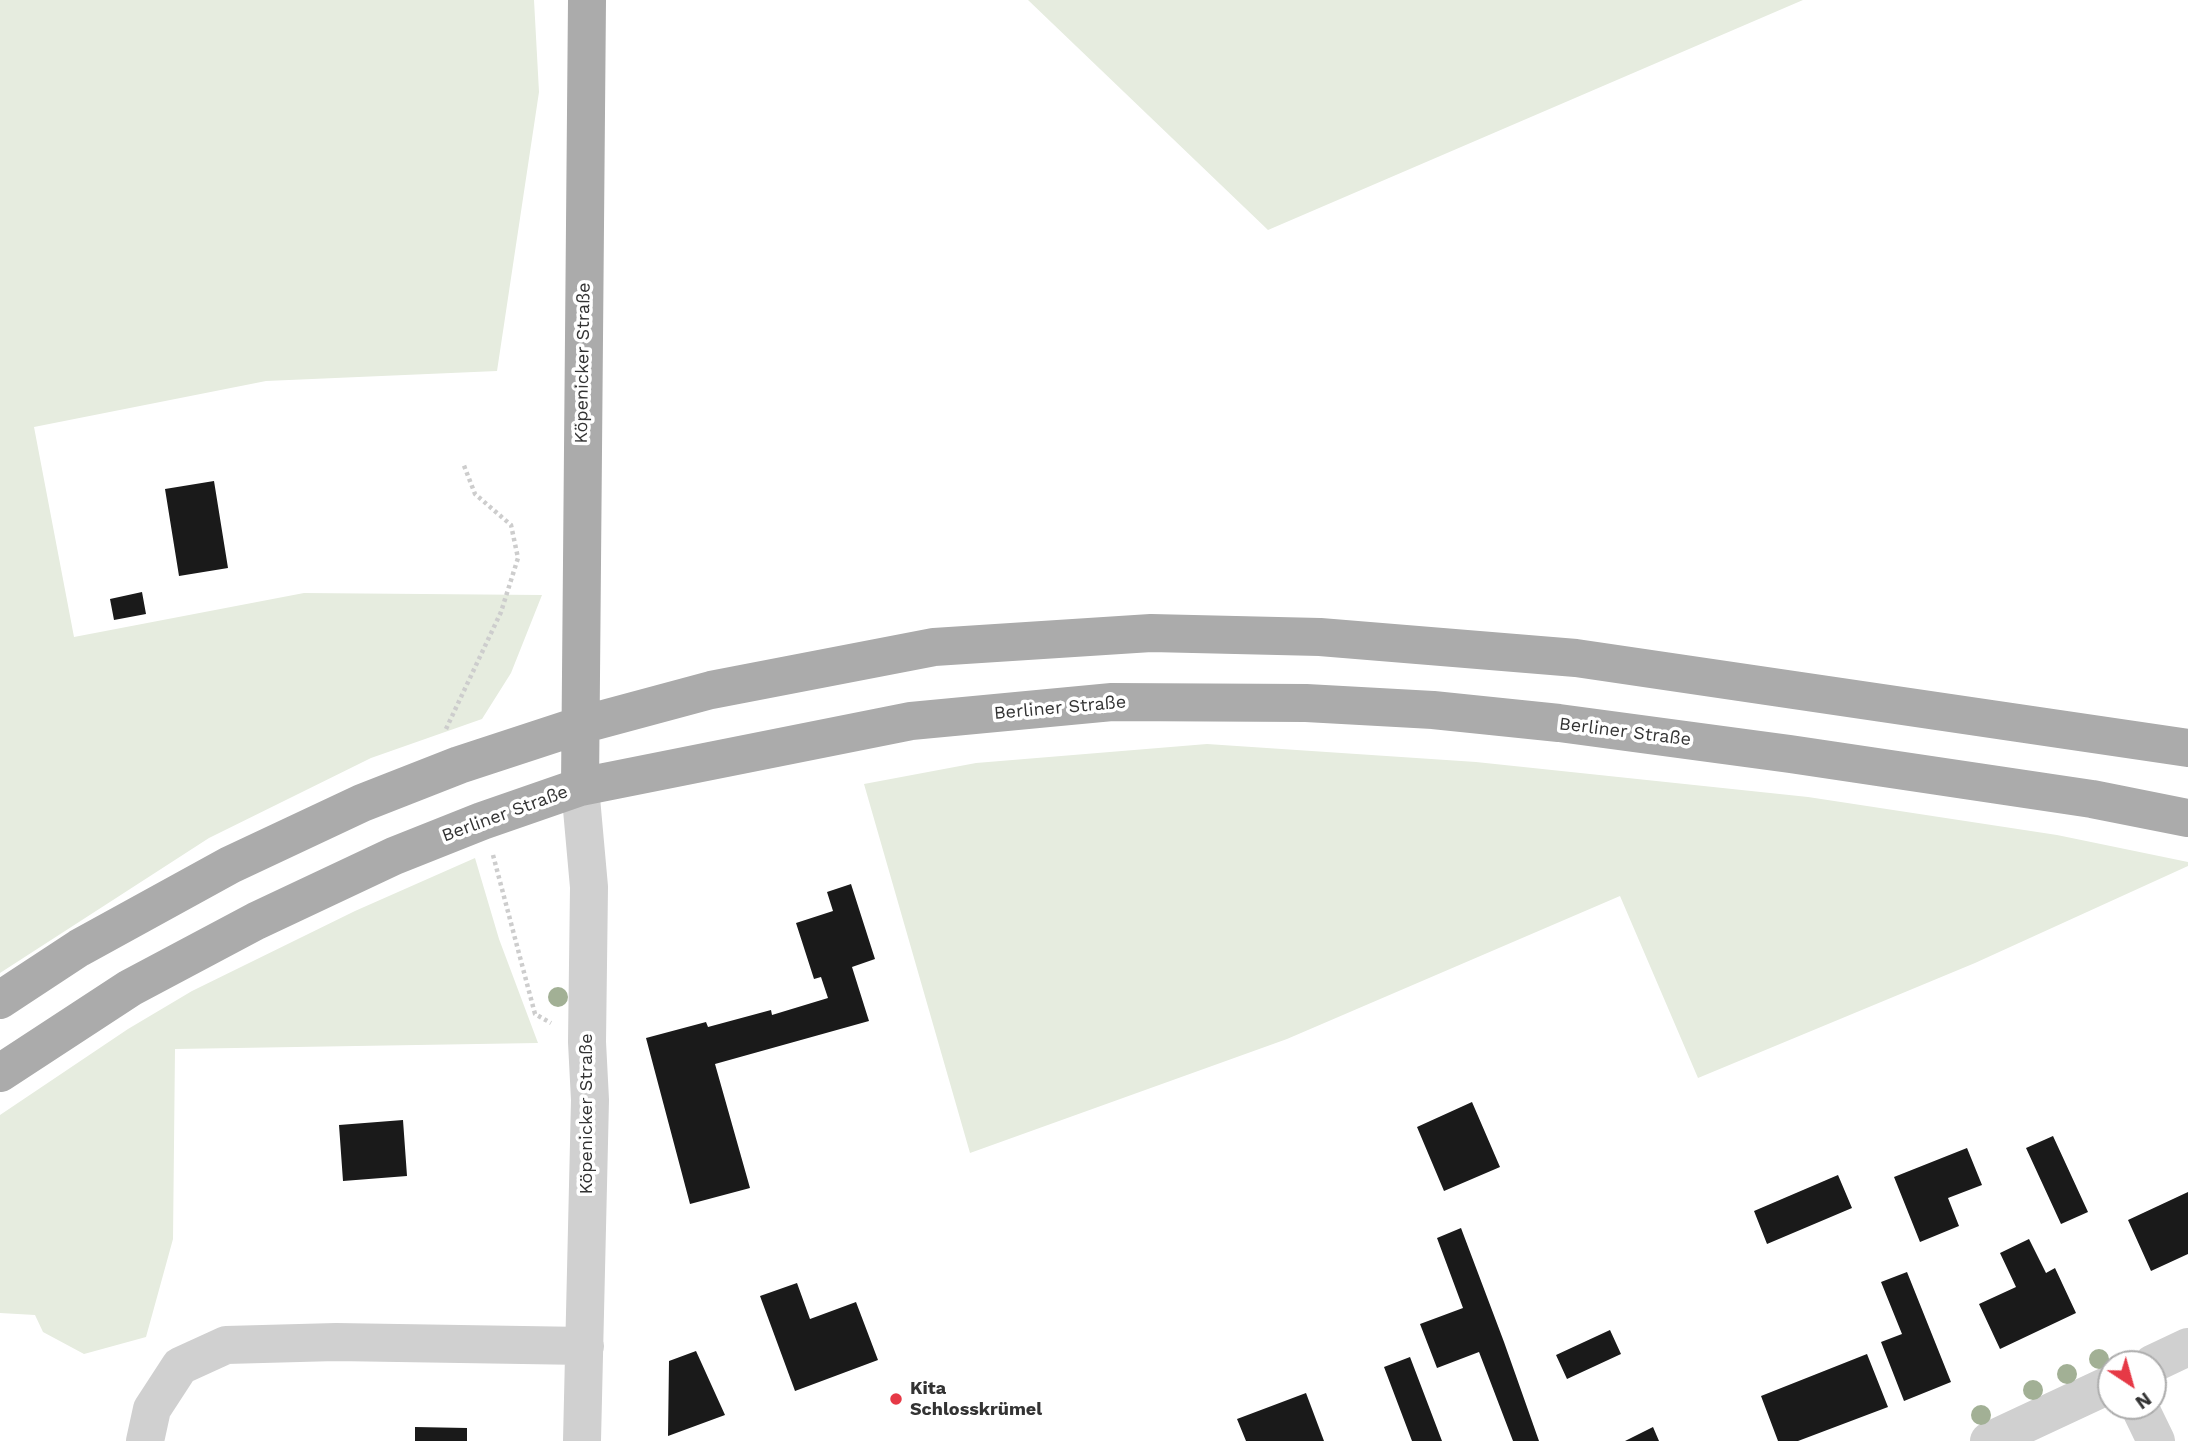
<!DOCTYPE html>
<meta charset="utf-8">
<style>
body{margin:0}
#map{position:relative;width:2188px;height:1441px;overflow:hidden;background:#fff;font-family:"Work Sans",sans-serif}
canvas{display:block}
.north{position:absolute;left:2097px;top:1350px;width:70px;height:70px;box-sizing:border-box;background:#fff;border:2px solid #adadad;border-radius:50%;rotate:144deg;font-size:19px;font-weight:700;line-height:28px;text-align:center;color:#333}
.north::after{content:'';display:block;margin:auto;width:24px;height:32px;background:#e63946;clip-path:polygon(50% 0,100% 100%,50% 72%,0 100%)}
</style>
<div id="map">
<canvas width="2188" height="1441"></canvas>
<div class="north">N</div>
</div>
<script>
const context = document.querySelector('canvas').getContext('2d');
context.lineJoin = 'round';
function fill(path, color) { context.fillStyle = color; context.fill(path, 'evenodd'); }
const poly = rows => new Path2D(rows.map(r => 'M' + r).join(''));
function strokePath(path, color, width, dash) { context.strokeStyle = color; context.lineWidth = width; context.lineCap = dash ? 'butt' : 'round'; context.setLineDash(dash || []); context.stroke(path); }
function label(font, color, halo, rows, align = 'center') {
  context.font = font + ' "Work Sans",sans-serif'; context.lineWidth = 7; context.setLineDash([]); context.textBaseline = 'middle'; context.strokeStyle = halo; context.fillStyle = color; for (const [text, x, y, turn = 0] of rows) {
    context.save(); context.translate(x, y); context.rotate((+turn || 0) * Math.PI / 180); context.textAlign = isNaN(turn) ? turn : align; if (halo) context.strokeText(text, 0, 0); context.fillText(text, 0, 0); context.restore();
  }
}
fill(poly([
 [0,0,534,0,539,92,497,371,266,381,34,427,74,637,304,593,542,595,511,673,482,719,371,758,209,838,0,973],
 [1028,0,1803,0,1268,230],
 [1207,744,1476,762,1808,797,2057,835,2188,862,2188,866,1975,963,1698,1078,1620,896,1287,1039,970,1153,864,784,976,763],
 [475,858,499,939,538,1043,175,1049,173,1239,146,1337,84,1354,43,1332,35,1315,0,1313,0,1115,128,1029,192,991,355,911]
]), '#e6ecdf');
fill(poly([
 [214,481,228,568,179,576,165,489],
 [142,592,146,614,114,620,110,599],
 [851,884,875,959,852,967,869,1021,715,1064,750,1188,690,1204,646,1038,706,1022,708,1027,771,1010,772,1015,828,998,821,977,814,979,796,923,833,911,827,892],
 [1472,1102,1500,1167,1444,1191,1417,1127],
 [403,1120,407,1176,343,1181,339,1125],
 [2053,1136,2088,1212,2061,1224,2026,1148],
 [1967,1148,1982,1185,1948,1198,1959,1226,1920,1242,1894,1177],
 [1838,1175,1852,1208,1767,1244,1754,1211],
 [2188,1192,2188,1254,2151,1271,2128,1220],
 [1461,1228,1504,1342,1539,1441,1513,1441,1479,1352,1437,1368,1420,1324,1463,1308,1437,1238],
 [2029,1239,2046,1273,2055,1268,2076,1313,2000,1349,1979,1304,2016,1287,2000,1253],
 [1907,1272,1951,1382,1904,1401,1881,1342,1902,1334,1881,1282],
 [797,1283,810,1319,856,1302,878,1360,795,1391,760,1296],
 [1610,1330,1621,1354,1567,1379,1556,1355],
 [696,1351,725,1415,668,1436,669,1361],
 [1867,1354,1888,1407,1798,1441,1778,1441,1761,1396],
 [1410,1357,1442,1441,1412,1441,1384,1367],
 [1306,1393,1324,1441,1246,1441,1237,1419],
 [415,1427,467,1428,467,1441,415,1441],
 [1653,1427,1659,1441,1625,1441]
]), '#1a1a1a');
strokePath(poly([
 [446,729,501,612,518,558,511,525,475,494,463,463],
 [493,855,535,1014,551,1023]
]), '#cdcdcd', 4.5, [3.5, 3.5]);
strokePath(poly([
 [580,787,589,887,587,1042,590,1100,582,1441],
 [2152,1364,2188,1347],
 [2139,1406,2156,1441],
 [145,1441,152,1409,180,1366,226,1345,336,1342,585,1346],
 [1989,1441,2111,1384]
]), '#d0d0d0', 38);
strokePath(poly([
 [580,787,587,0],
 [0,1000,79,948,230,865,362,803,459,765,581,725,711,690,934,647,1151,633,1320,637,1576,658,2188,748],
 [0,1073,130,988,256,921,394,856,482,821,580,787,911,721,1112,702,1306,703,1433,710,1559,723,1790,754,2092,799,2188,818]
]), '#ababab', 38);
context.fillStyle = '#a2b095';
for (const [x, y] of [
 [558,997],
 [2099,1359],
 [2067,1374],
 [2033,1390],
 [1981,1415]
]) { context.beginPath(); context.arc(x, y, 10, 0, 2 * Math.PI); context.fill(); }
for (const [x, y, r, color] of [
 [896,1399,7,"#e63946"]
]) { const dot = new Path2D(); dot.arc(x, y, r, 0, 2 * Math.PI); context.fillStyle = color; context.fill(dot); strokePath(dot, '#fff', 2.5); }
label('18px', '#333', '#fff', [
 ["Köpenicker Straße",583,363,-89],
 ["Berliner Straße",1060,708,-5],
 ["Berliner Straße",1625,732,7],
 ["Berliner Straße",505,814,-20],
 ["Köpenicker Straße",587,1114,-90]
]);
label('bold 18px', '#333', '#fff', [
 ["Kita",910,1389],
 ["Schlosskrümel",910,1410]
], 'left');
</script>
